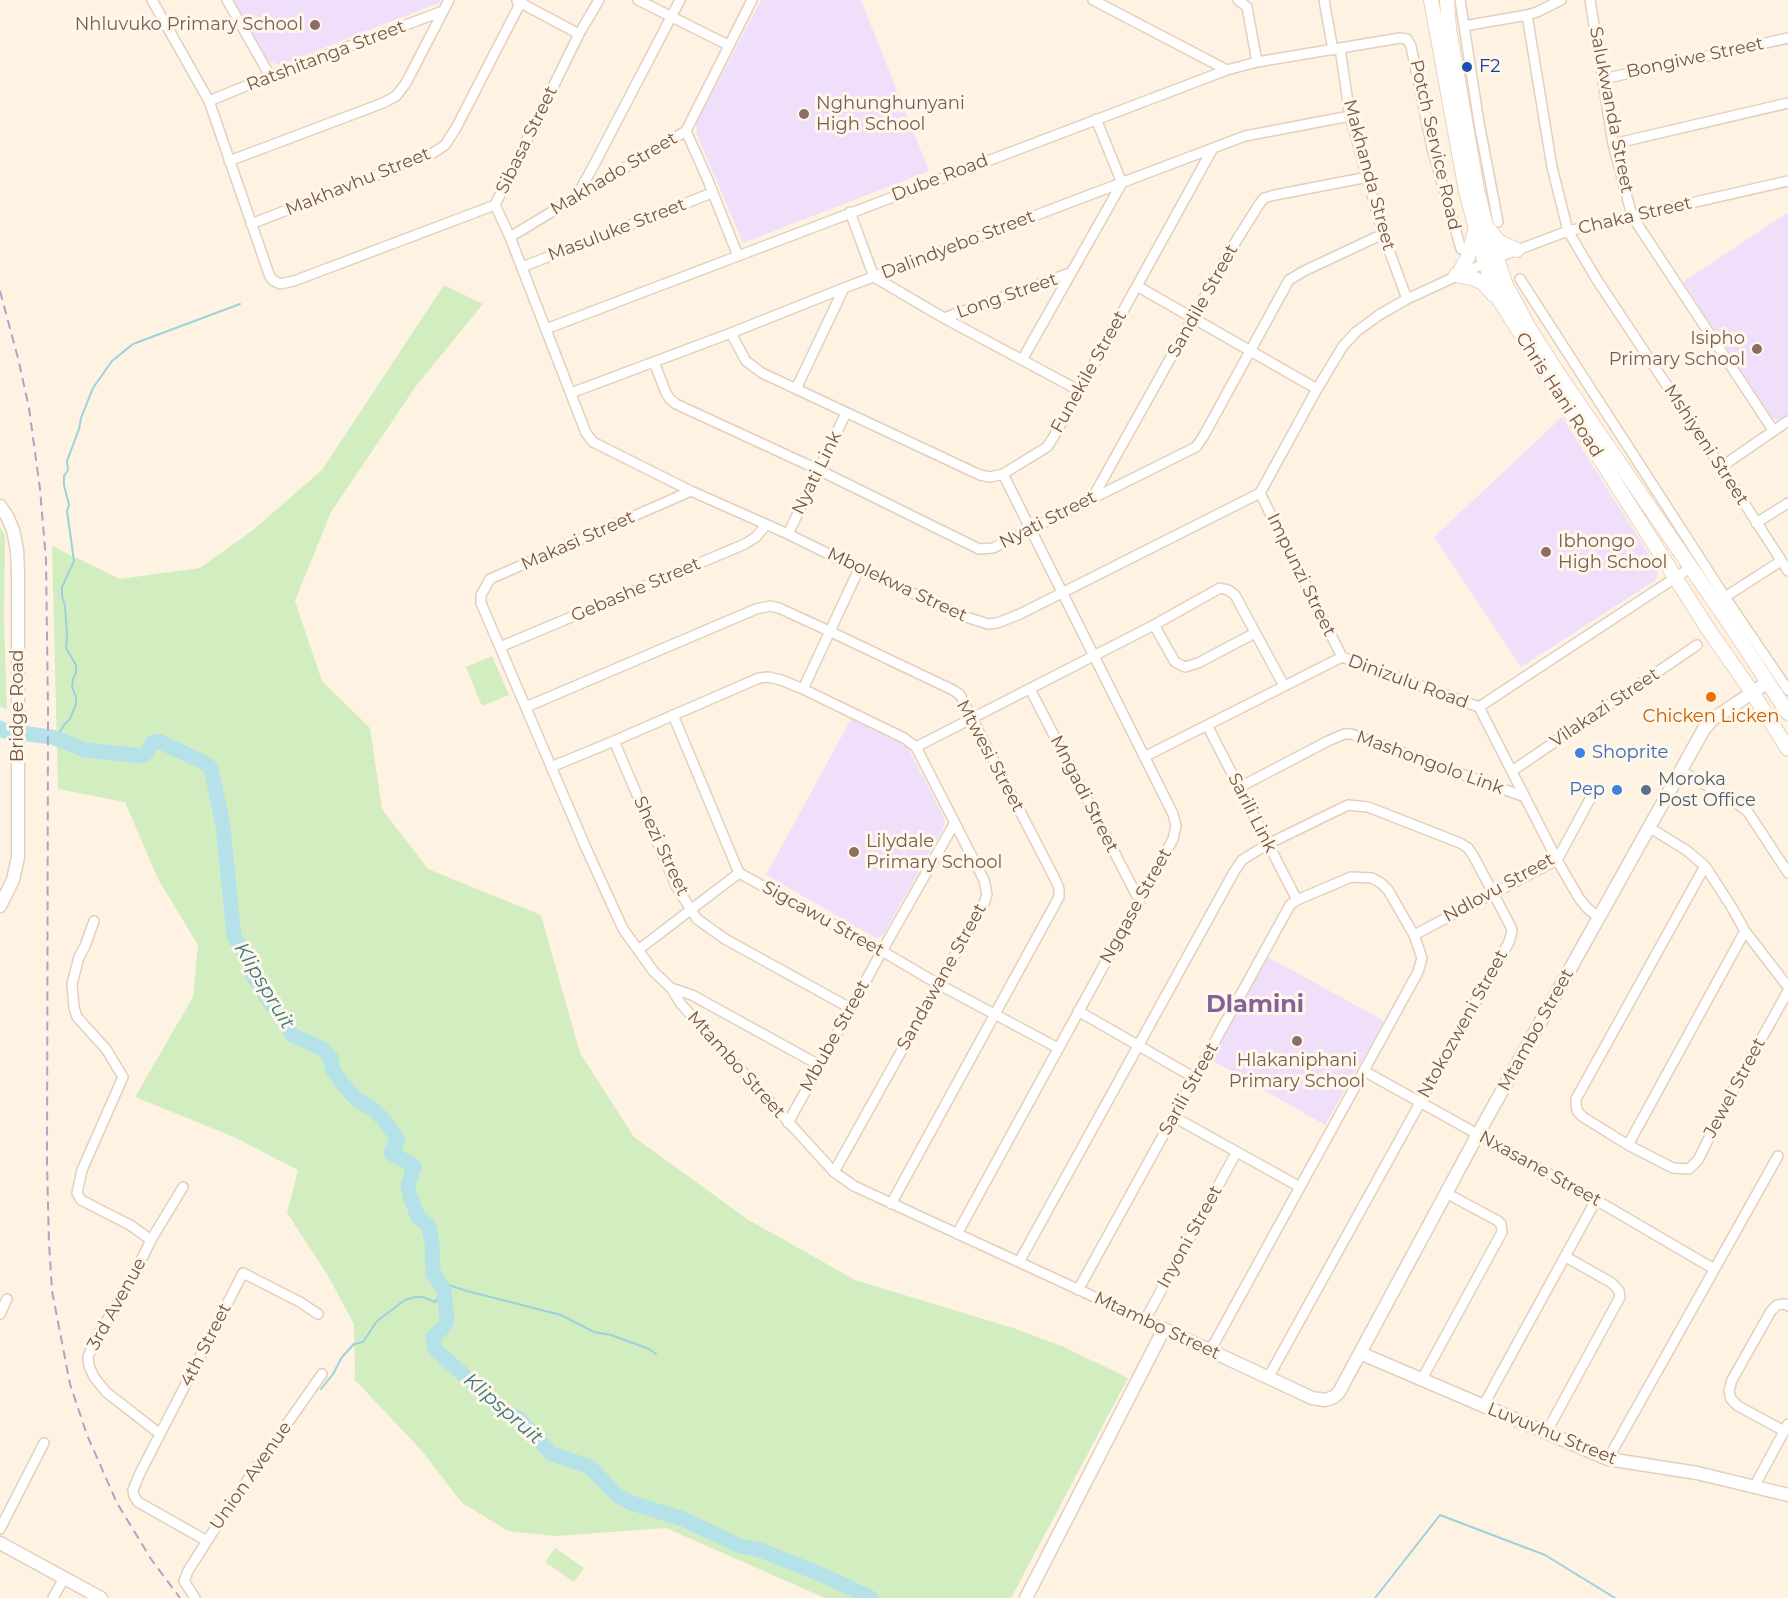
<!DOCTYPE html>
<style>
body{margin:0}
canvas{display:block;background:#fef3e2}
</style>
<canvas width="1788" height="1598"></canvas>
<script>
const context = document.querySelector('canvas').getContext('2d');
context.lineJoin = 'round';
function fill(path, color) { context.fillStyle = color; context.fill(path, 'evenodd'); }
const poly = rows => new Path2D(rows.map(r => 'M' + r).join(''));
function strokePath(path, color, width, dash) { context.strokeStyle = color; context.lineWidth = width; context.lineCap = dash ? 'butt' : 'round'; context.setLineDash(dash || []); context.stroke(path); }
function label(font, color, halo, rows, align = 'center') {
  context.font = font + ' Montserrat,sans-serif'; context.lineWidth = 6; context.setLineDash([]); context.textBaseline = 'middle'; context.strokeStyle = halo; context.fillStyle = color; for (const [text, x, y, turn = 0] of rows) {
    context.save(); context.translate(x, y); context.rotate((+turn || 0) * Math.PI / 180); context.textAlign = isNaN(turn) ? turn : align; if (halo) context.strokeText(text, 0, 0); context.fillText(text, 0, 0); context.restore();
  }
}
fill(poly([
 [234,0,440,0,441,2,280,65,267,61],
 [761,0,861,0,929,171,743,243,697,135,696,124],
 [1788,212,1788,417,1782,421,1771,418,1683,282],
 [1562,417,1657,567,1658,573,1656,580,1521,667,1434,537],
 [851,719,907,746,945,820,943,829,883,935,876,938,766,875],
 [1268,957,1384,1021,1325,1125,1211,1060]
]), '#f0dffa');
fill(poly([
 [444,285,483,304,416,386,331,512,295,601,322,681,370,728,382,809,428,869,541,915,580,1053,634,1137,747,1219,855,1280,1016,1329,1064,1347,1128,1378,1011,1598,825,1598,666,1528,555,1536,508,1531,462,1503,422,1451,355,1380,354,1324,327,1274,287,1213,298,1170,234,1137,135,1097,193,997,198,945,158,879,125,802,58,789,52,546,120,579,200,568,253,530,322,470],
 [0,527,5,535,4,621,7,709,0,707],
 [492,656,509,695,482,706,466,667],
 [555,1548,584,1568,574,1582,545,1562]
]), '#d2edbf');
strokePath(poly([
 [56,739,64,725,70,719,76,704,76,697,72,687,73,679,76,673,76,665,66,648,67,635,65,606,62,596,62,587,74,561,67,511,69,505,64,485,64,476,68,470,67,461,79,429,81,418,93,388,112,361,133,344,240,304],
 [439,1282,467,1291,561,1315,594,1332,611,1335,649,1349,656,1354],
 [321,1389,333,1374,342,1357,354,1344,363,1342,377,1321,405,1300,415,1297,423,1297,435,1302,444,1291],
 [1375,1598,1440,1515,1545,1555,1615,1598]
]), '#9ad3dc', 2);
strokePath(poly([
 [0,728,5,731,52,737,85,750,142,756,148,751,152,743,158,741,203,762,211,768,223,826,234,936,243,952,250,960,252,974,272,1006,285,1018,292,1035,321,1048,331,1058,332,1068,342,1083,356,1099,374,1110,385,1121,398,1140,391,1153,414,1166,408,1186,410,1196,418,1217,428,1225,432,1242,433,1273,444,1291,447,1320,443,1328,433,1337,435,1349,500,1408,518,1418,552,1454,590,1467,618,1496,632,1503,683,1519,740,1546,760,1550,827,1577,871,1598]
]), '#b5e2e9', 15);
const minor = poly([
 [152,0,209,101,270,277,274,281,280,284,294,281,495,205,579,34,599,0],
 [227,0,270,76],
 [638,0,728,45],
 [1093,0,1227,70],
 [1238,0,1247,7,1257,62],
 [1324,0,1333,50],
 [1460,0,1479,123,1498,222],
 [1590,0,1613,144,1632,216,1773,430],
 [517,1,579,34],
 [1527,15,1552,167,1568,231,1597,280,1721,467,1788,571],
 [1464,26,1527,15,1537,12,1561,0],
 [1340,48,1350,116,1383,234,1407,299],
 [1603,79,1788,38],
 [209,101,270,76,443,11],
 [686,131,707,178,738,256],
 [1613,144,1788,103],
 [229,161,383,103,396,96,406,83,449,0],
 [578,194,596,161,680,0],
 [495,205,510,237,586,433,593,442,691,491,788,534,859,569,963,616,988,624,997,623,1020,614,1260,493,1317,389,1343,346,1356,332,1379,315,1407,299,1496,258,1568,231,1788,181],
 [850,212,874,277,944,318,1080,391],
 [251,224,433,153,445,145,456,128,522,0],
 [510,237,686,131,752,0],
 [522,267,712,193],
 [1520,279,1725,597,1788,690],
 [1137,286,1317,389],
 [944,318,1070,273],
 [546,329,1227,70,1257,62,1400,38,1407,39,1411,46,1432,148,1461,249],
 [731,333,746,361,762,373,980,475,990,477,1003,474,1047,447,1053,438,1213,148],
 [1022,360,1122,183,1096,119],
 [654,362,666,393,670,399,676,404,819,470,979,549,993,548,1196,447,1203,437,1289,280,1304,271,1383,234],
 [796,389,844,288],
 [571,393,731,333,844,288,1245,136,1350,116],
 [1721,467,1788,421],
 [691,491,490,579,481,595,481,603,586,848,623,929,654,972,671,988,681,1004,834,1172,854,1186,1164,1329],
 [1260,493,1342,657],
 [1093,497,1233,246,1260,203,1264,198,1275,195,1368,177],
 [1756,523,1788,503],
 [788,534,846,413],
 [1725,597,1781,561],
 [1154,625,1175,662,1185,667,1198,663,1255,633],
 [500,647,745,544,756,537,766,525],
 [803,689,859,569],
 [1030,689,1139,900],
 [526,707,756,609,770,606,779,608,829,631,953,690,960,695,1056,881,1059,889,1059,897,891,1204],
 [1479,707,1557,860,1579,898,1587,908,1598,917],
 [673,715,739,873,882,951,938,984,1058,1048],
 [1207,725,1297,900],
 [614,741,676,886,697,919,725,939,850,1008],
 [916,747,1154,625,1220,588,1228,590,1235,595,1284,686],
 [1144,757,1342,657,1479,707,1690,568],
 [551,767,614,741,759,678,768,677,781,680,803,689,904,738,916,747,984,880,987,894,985,901,834,1172],
 [1512,771,1697,645],
 [1681,771,1731,799,1748,812,1788,873],
 [1238,788,1328,741,1344,734,1351,734,1525,797],
 [1650,828,1686,850,1705,866,1731,906,1745,931,1788,987],
 [1705,866,1576,1099,1576,1106,1578,1112,1583,1117,1628,1145,1673,1168,1689,1169,1698,1160,1732,1092,1788,991],
 [94,921,85,946,79,957,72,984,74,1008,77,1017,106,1049,123,1077,82,1170,77,1193,81,1200,130,1225,151,1240],
 [1414,935,1557,860,1590,799],
 [638,950,739,873],
 [671,988,692,995,819,1065],
 [1078,1011,1195,1078],
 [1364,1071,1596,1200,1714,1269],
 [1174,1117,1300,1187],
 [788,1123,882,951,954,824],
 [1628,1145,1745,931],
 [957,1234,1173,839,1176,826,1173,814,1003,474],
 [1019,1262,1234,872,1242,860,1268,844,1348,805,1368,807,1460,843,1468,848,1474,857,1511,927,1512,931,1509,942,1268,1378],
 [1078,1290,1290,905,1297,900,1351,877,1372,878,1381,883,1388,890,1414,935,1422,958,1418,972,1210,1351],
 [0,1314,7,1299],
 [1145,1320,1236,1153],
 [1422,1379,1502,1232,1501,1224,1498,1221,1446,1193],
 [1483,1406,1596,1200],
 [1784,1431,1738,1406,1731,1399,1729,1391,1732,1380,1771,1311,1777,1305,1785,1304,1788,1306],
 [1546,1433,1620,1297,1619,1291,1612,1283,1566,1257],
 [160,1434,106,1392,94,1377,89,1366,88,1357,95,1340,131,1281,151,1240,183,1187],
 [1608,1459,1778,1156],
 [1754,1487,1788,1424],
 [0,1529,44,1443],
 [207,1541,138,1502,134,1496,133,1490,140,1473,243,1273,300,1302,318,1314],
 [53,1598,64,1578],
 [195,1598,184,1581,188,1571,228,1508,322,1374]
]);
const tertiary = poly([
 [0,506,7,516,13,530,17,550,18,572,18,857,13,880,0,906],
 [1360,1353,1608,1459,1697,1473,1788,1495],
 [0,1543,101,1598],
 [1026,1598,1164,1329,1312,1398,1325,1400,1334,1397,1339,1392,1478,1134,1704,729,1713,719,1768,682]
]);
const secondary = poly([
 [1431,0,1466,191,1485,263,1500,301,1708,629,1752,692,1788,749],
 [1447,0,1449,29,1477,190,1486,225,1505,283,1529,328,1559,375,1731,626,1788,713],
 [1490,231,1499,242,1517,250],
 [1459,273,1468,257,1475,231],
 [1456,275,1475,279,1483,283,1494,295]
]);
strokePath(minor, '#e3cfbd', 12);
strokePath(tertiary, '#e3cfbd', 15);
strokePath(secondary, '#ebd2bc', 16);
strokePath(minor, '#fff', 9);
strokePath(tertiary, '#fff', 12);
strokePath(secondary, '#fff', 14);
strokePath(poly([
 [0,291,18,358,29,408,40,489,46,560,48,710,47,1165,49,1243,52,1291,70,1384,87,1435,117,1503,151,1559,180,1598]
]), '#b5a0c8', 2, [9, 6]);
for (const [x, y, r, color] of [
 [315,25,6,"#8d6e63"],
 [1467,67,6,"#1a4fb4"],
 [804,114,6,"#8d6e63"],
 [1757,349,6,"#8d6e63"],
 [1546,552,6,"#8d6e63"],
 [1711,697,6,"#e8710a"],
 [1580,753,6,"#3f7fe0"],
 [1617,790,6,"#3f7fe0"],
 [1646,790,6,"#5c6f8a"],
 [854,852,6,"#8d6e63"],
 [1297,1041,6,"#8d6e63"]
]) { const dot = new Path2D(); dot.arc(x, y, r, 0, 2 * Math.PI); context.fillStyle = color; context.fill(dot); strokePath(dot, '#fff7ea', 2); }
label('18px', '#785e54', '#fff7ea', [
 ["Nhluvuko Primary School",303,25,"right"],
 ["Nghunghunyani",816,104],
 ["High School",816,125],
 ["Isipho",1745,339,"right"],
 ["Primary School",1745,360,"right"],
 ["Ibhongo",1558,542],
 ["High School",1558,563],
 ["Lilydale",866,842],
 ["Primary School",866,863],
 ["Hlakaniphani",1297,1061,"center"],
 ["Primary School",1297,1082,"center"]
], 'left');
label('18px', '#785746', '#fff7ea', [
 ["Ratshitanga Street",326,56,-21],
 ["Bongiwe Street",1695,58,-12],
 ["Salukwanda Street",1611,110,79],
 ["Sibasa Street",527,140,-64],
 ["Potch Service Road",1435,145,77],
 ["Makhado Street",614,174,-31],
 ["Makhanda Street",1369,175,75],
 ["Dube Road",940,178,-21],
 ["Makhavhu Street",358,182,-22],
 ["Chaka Street",1635,216,-13],
 ["Masuluke Street",617,230,-21],
 ["Dalindyebo Street",958,245,-21],
 ["Long Street",1007,296,-19],
 ["Sandile Street",1203,301,-61],
 ["Funekile Street",1089,372,-61],
 ["Chris Hani Road",1559,395,57],
 ["Mshiyeni Street",1706,445,57],
 ["Nyati Link",817,473,-64],
 ["Nyati Street",1048,520,-27],
 ["Makasi Street",578,541,-24],
 ["Impunzi Street",1301,575,64],
 ["Mbolekwa Street",897,585,25],
 ["Gebashe Street",636,590,-23],
 ["Dinizulu Road",1408,682,20],
 ["Bridge Road",18,706,-90],
 ["Vilakazi Street",1605,708,-34],
 ["Mtwesi Street",990,756,62],
 ["Mashongolo Link",1430,763,20],
 ["Mngadi Street",1084,794,63],
 ["Sarili Link",1252,813,63],
 ["Shezi Street",661,846,65],
 ["Ndlovu Street",1499,888,-29],
 ["Ngqase Street",1136,906,-61],
 ["Sigcawu Street",823,919,29],
 ["Sandawane Street",942,977,-61],
 ["Ntokozweni Street",1463,1024,-61],
 ["Mtambo Street",1536,1030,-61],
 ["Mbube Street",835,1036,-61],
 ["Mtambo Street",736,1065,48],
 ["Jewel Street",1735,1088,-62],
 ["Sarili Street",1189,1089,-61],
 ["Nxasane Street",1540,1169,29],
 ["Inyoni Street",1190,1237,-61],
 ["3rd Avenue",117,1304,-61],
 ["Mtambo Street",1157,1326,25],
 ["4th Street",206,1345,-63],
 ["Luvuvhu Street",1552,1434,22],
 ["Union Avenue",251,1476,-55]
]);
label('18px', '#164399', '#fff7ea', [
 ["F2",1479,67]
], 'left');
label('18px', '#c56008', '#fff7ea', [
 ["Chicken Licken",1711,717]
]);
label('18px', '#366cbe', '#fff7ea', [
 ["Shoprite",1592,753],
 ["Pep",1605,790,"right"]
], 'left');
label('18px', '#4e5e75', '#fff7ea', [
 ["Moroka",1658,780],
 ["Post Office",1658,801]
], 'left');
label('italic 20px', '#3b7b86', '#fff7ea', [
 ["Klipspruit",264,986,59],
 ["Klipspruit",503,1409,41]
]);
label('bold 24px', '#87619c', '#fff7ea', [
 ["Dlamini",1255,1005]
]);
</script>
